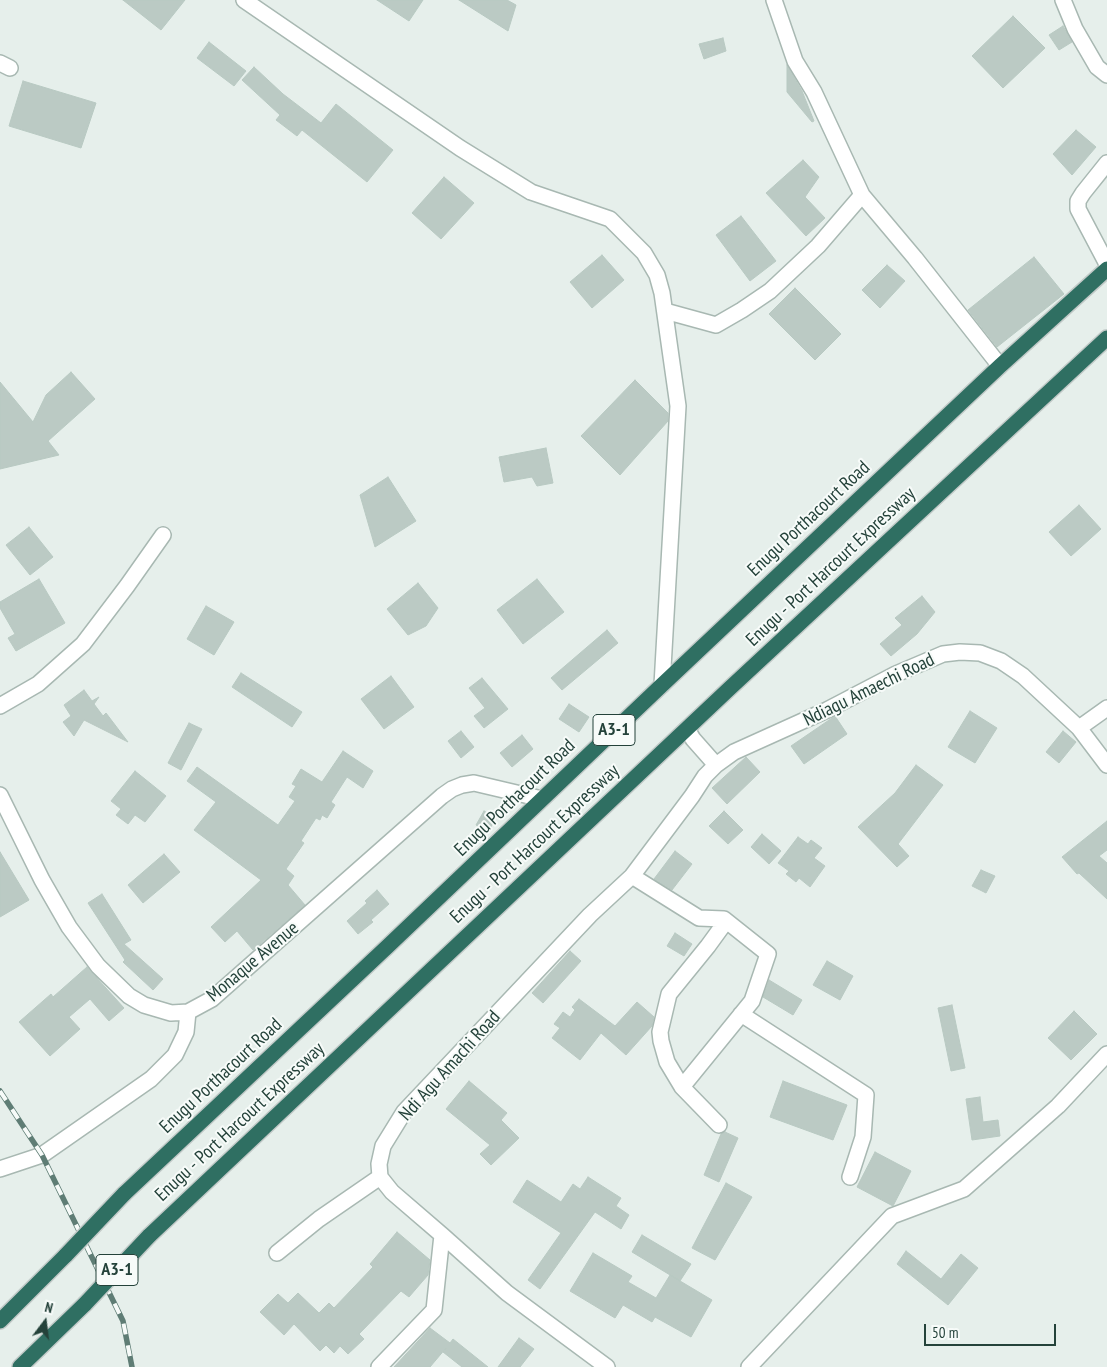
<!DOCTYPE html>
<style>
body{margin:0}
#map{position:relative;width:1107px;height:1367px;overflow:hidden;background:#e6efeb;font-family:"PT Sans Narrow",sans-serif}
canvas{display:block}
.north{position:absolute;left:20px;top:1297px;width:50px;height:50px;-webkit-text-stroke:4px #f7fbf9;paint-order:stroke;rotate:15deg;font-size:14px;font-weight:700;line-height:20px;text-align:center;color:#24423a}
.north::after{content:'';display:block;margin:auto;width:18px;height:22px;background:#24423a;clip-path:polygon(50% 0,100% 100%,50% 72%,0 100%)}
.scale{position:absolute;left:924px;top:1324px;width:132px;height:22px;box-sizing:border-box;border:2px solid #24423a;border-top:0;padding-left:6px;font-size:15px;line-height:18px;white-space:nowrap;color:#24423a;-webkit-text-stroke:4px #f7fbf9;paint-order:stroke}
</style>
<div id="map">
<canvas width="1107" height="1367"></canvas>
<div class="north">N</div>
<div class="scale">50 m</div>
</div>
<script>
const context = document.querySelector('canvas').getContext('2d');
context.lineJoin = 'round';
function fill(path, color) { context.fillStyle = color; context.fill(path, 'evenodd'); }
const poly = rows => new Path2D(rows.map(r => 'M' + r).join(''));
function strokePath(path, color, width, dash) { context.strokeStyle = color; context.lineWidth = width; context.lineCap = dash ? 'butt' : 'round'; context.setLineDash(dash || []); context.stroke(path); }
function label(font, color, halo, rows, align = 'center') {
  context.font = font + ' "PT Sans Narrow",sans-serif'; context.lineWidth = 4; context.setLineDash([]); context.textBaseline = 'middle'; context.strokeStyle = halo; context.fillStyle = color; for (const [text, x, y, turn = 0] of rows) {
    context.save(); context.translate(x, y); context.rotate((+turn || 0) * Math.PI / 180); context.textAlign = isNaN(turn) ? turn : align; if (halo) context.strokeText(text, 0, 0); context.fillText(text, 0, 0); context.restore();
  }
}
const building = poly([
 [123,0,185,0,161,30,123,0],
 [377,0,423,0,409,21,377,0],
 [459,0,507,0,516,5,508,31,459,0],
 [1013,16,1045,48,1003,88,972,56,1013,16],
 [1063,26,1072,42,1059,50,1049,35,1063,26],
 [723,38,726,51,704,59,699,44,723,38],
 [209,42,246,71,234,86,197,58,209,42],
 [787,65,802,91,814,121,812,122,787,92,787,65],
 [254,67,283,94,321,123,336,104,393,150,367,182,302,130,297,136,276,120,280,115,242,80,254,67],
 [23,81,96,103,81,148,9,126,23,81],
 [1076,130,1096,147,1072,175,1053,154,1076,130],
 [803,160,819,177,805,197,825,218,806,236,766,193,803,160],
 [444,177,474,203,441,239,412,213,444,177],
 [741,216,776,261,750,281,716,235,741,216],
 [602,255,624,280,592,308,570,282,602,255],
 [1034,257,1064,294,997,347,968,310,1034,257],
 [887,265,905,281,880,308,862,290,887,265],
 [795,288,841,334,815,360,769,314,795,288],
 [71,372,95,399,48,441,59,455,0,469,0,382,33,422,46,395,71,372],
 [635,380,668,413,668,421,620,475,581,436,635,380],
 [546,448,553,483,537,486,532,477,504,482,499,457,546,448],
 [388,477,416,521,375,547,360,495,388,477],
 [1079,505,1101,529,1071,556,1049,532,1079,505],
 [29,527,53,557,30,575,6,545,29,527],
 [39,579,65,623,16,651,8,638,15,634,0,608,0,602,39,579],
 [537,579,564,612,523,644,497,610,537,579],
 [418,583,438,608,426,626,408,635,387,609,418,583],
 [922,596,935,612,917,634,891,656,880,644,902,625,895,618,922,596],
 [206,606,234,622,214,655,187,639,206,606],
 [607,630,618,643,562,690,551,678,607,630],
 [241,673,302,712,292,727,232,687,241,673],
 [391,676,414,707,384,729,361,699,391,676],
 [482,678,508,709,484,728,474,716,485,708,469,688,482,678],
 [84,690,92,701,99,697,94,704,103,716,106,713,128,742,84,720,74,736,63,722,71,716,64,705,84,690],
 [569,704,589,717,579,732,559,719,569,704],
 [970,711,997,728,975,763,948,747,970,711],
 [835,716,847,734,804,764,791,746,835,716],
 [189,723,202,729,181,770,168,763,189,723],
 [461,731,474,747,461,758,448,741,461,731],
 [1063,731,1076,742,1059,763,1046,752,1063,731],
 [522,735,533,749,512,767,500,753,522,735],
 [343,751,373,771,363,788,347,777,331,802,335,805,327,818,322,815,320,820,316,818,301,841,304,843,286,869,294,876,288,885,305,905,253,950,237,931,225,942,211,927,261,880,194,830,216,802,187,781,197,767,278,825,295,801,289,797,296,786,292,784,301,769,322,782,343,751],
 [746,757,760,772,727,804,712,788,746,757],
 [916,765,943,785,898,844,909,856,897,867,858,827,895,793,916,765],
 [135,771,166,796,145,822,135,815,128,824,116,815,121,809,111,801,135,771],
 [484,811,496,818,488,832,476,825,484,811],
 [724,811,743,830,728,844,709,826,724,811],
 [1107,821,1107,850,1099,856,1107,863,1107,899,1079,873,1077,874,1062,857,1107,821],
 [762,834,781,851,769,864,751,847,762,834],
 [798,837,808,844,811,840,822,848,814,858,825,866,810,887,799,878,796,882,786,874,789,871,778,863,798,837],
 [675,851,692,864,672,890,654,879,675,851],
 [0,852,29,900,0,917,0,852],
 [164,854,180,872,143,903,128,885,164,854],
 [981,870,995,876,986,893,972,886,981,870],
 [377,890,389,904,371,920,373,922,358,934,347,921,367,903,365,901,377,890],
 [102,894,131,940,124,944,163,979,153,990,123,962,125,960,88,903,102,894],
 [675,933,692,944,684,956,667,946,675,933],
 [570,951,581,961,543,1003,532,993,570,951],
 [827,961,853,976,840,1000,813,985,827,961],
 [87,967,124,1008,109,1021,90,999,69,1017,80,1029,50,1056,19,1022,51,994,53,997,87,967],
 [769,980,802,1000,793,1015,763,997,769,980],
 [579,999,615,1026,637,1002,654,1017,652,1026,626,1055,601,1033,580,1060,552,1038,560,1028,554,1024,563,1012,570,1017,575,1010,572,1007,579,999],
 [952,1005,965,1068,951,1071,938,1008,952,1005],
 [1074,1011,1097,1034,1071,1060,1048,1038,1074,1011],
 [469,1081,507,1113,501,1120,519,1138,491,1165,480,1154,490,1145,446,1109,469,1081],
 [783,1081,847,1105,833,1140,770,1117,783,1081],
 [980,1097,983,1122,998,1120,1000,1136,972,1140,966,1099,980,1097],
 [725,1132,738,1138,719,1182,704,1175,721,1134,725,1132],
 [875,1152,911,1171,893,1206,857,1187,875,1152],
 [588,1177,621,1198,616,1206,629,1215,621,1229,595,1212,540,1289,528,1280,561,1233,513,1202,527,1180,561,1202,573,1184,580,1189,588,1177],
 [726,1183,752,1197,715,1260,692,1248,726,1183],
 [397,1232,430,1260,428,1275,409,1297,401,1291,359,1334,364,1339,348,1354,340,1346,334,1353,326,1345,320,1351,294,1324,284,1335,260,1312,278,1294,288,1303,298,1293,319,1313,329,1303,334,1308,373,1267,370,1264,397,1232],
 [642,1235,691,1264,680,1281,632,1252,642,1235],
 [906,1251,941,1279,961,1254,978,1268,948,1305,897,1264,906,1251],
 [593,1253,632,1276,628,1282,656,1298,670,1275,712,1300,691,1337,655,1317,652,1322,623,1305,615,1318,570,1291,593,1253],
 [430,1328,450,1343,453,1339,488,1367,462,1367,443,1352,446,1348,430,1367,394,1367,430,1328],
 [519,1338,534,1349,520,1367,498,1367,519,1338]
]);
fill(building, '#bbcac4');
strokePath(building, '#b8c9c2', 1);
const minor = poly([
 [244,0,460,148,531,192,610,219,644,253,657,275,662,293,678,406,662,685],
 [774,0,795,61,814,92,862,195,915,258,1000,366],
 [1063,0,1075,29,1097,67,1107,75],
 [0,63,10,68],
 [1107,163,1083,193,1078,201,1078,209,1107,264],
 [665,311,716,325,742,310,770,291,818,246,862,195],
 [0,706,38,684,83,644,127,586,163,535],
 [1079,728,1107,708],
 [687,729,693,739,716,765],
 [0,795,42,880,69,927,98,966,129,996,144,1005,171,1013,188,1012,212,999,442,796,452,789,462,785,474,783,542,799],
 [632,876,699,918,724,919,724,924,708,946,669,994,660,1032,661,1041,667,1062,682,1087,719,1125],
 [741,1014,866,1095,863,1137,850,1177],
 [682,1087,752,1001,768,954,724,919],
 [0,1169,42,1155,151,1079,175,1055,186,1032,188,1012],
 [277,1253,319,1219,380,1177],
 [379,1367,434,1310,442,1235],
 [607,1367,507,1293,442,1235,392,1192,380,1177,379,1164,383,1146,404,1112,590,915,632,876,692,796,705,776,716,765,734,752,827,710,896,674,943,654,960,652,980,653,1001,661,1023,676,1079,728,1107,765],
 [749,1367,892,1216,964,1189,1058,1106,1107,1054]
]);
const highway = poly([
 [124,1194,388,946,662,685,1000,366,1107,269],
 [149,1236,730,688,1107,338],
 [0,1321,66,1255],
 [20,1367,85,1304]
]);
strokePath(minor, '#a8b8b2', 18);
strokePath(highway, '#c2cac8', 18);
strokePath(minor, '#fff', 15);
strokePath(highway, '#2f6f62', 15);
const rail = poly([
 [0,1091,42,1155,123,1321,132,1367]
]);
strokePath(rail, '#5f7d75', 5.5);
strokePath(rail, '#f7fbf9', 4, [11]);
const highwayBridge = poly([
 [66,1255,124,1194],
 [85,1304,149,1236]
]);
strokePath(highwayBridge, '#c2cac8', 18, []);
strokePath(highwayBridge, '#2f6f62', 15);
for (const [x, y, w] of [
 [614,730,42],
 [117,1270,42]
]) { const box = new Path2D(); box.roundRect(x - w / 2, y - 15.5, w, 31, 4); context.fillStyle = '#f7fbf9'; context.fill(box); strokePath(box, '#24423a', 1); }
label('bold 18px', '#24423a', null, [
 ["A3-1",614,730],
 ["A3-1",117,1270]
]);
label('19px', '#24423a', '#f7fbf9', [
 ["Enugu Porthacourt Road",809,519,-43],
 ["Enugu - Port Harcourt Expressway",831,567,-43],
 ["Ndiagu Amaechi Road",869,690,-26],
 ["Enugu Porthacourt Road",515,798,-44],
 ["Enugu - Port Harcourt Expressway",535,844,-43],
 ["Monaque Avenue",253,962,-40],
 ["Ndi Agu Amachi Road",450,1066,-48],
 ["Enugu Porthacourt Road",221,1076,-43],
 ["Enugu - Port Harcourt Expressway",240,1122,-43]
]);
</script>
